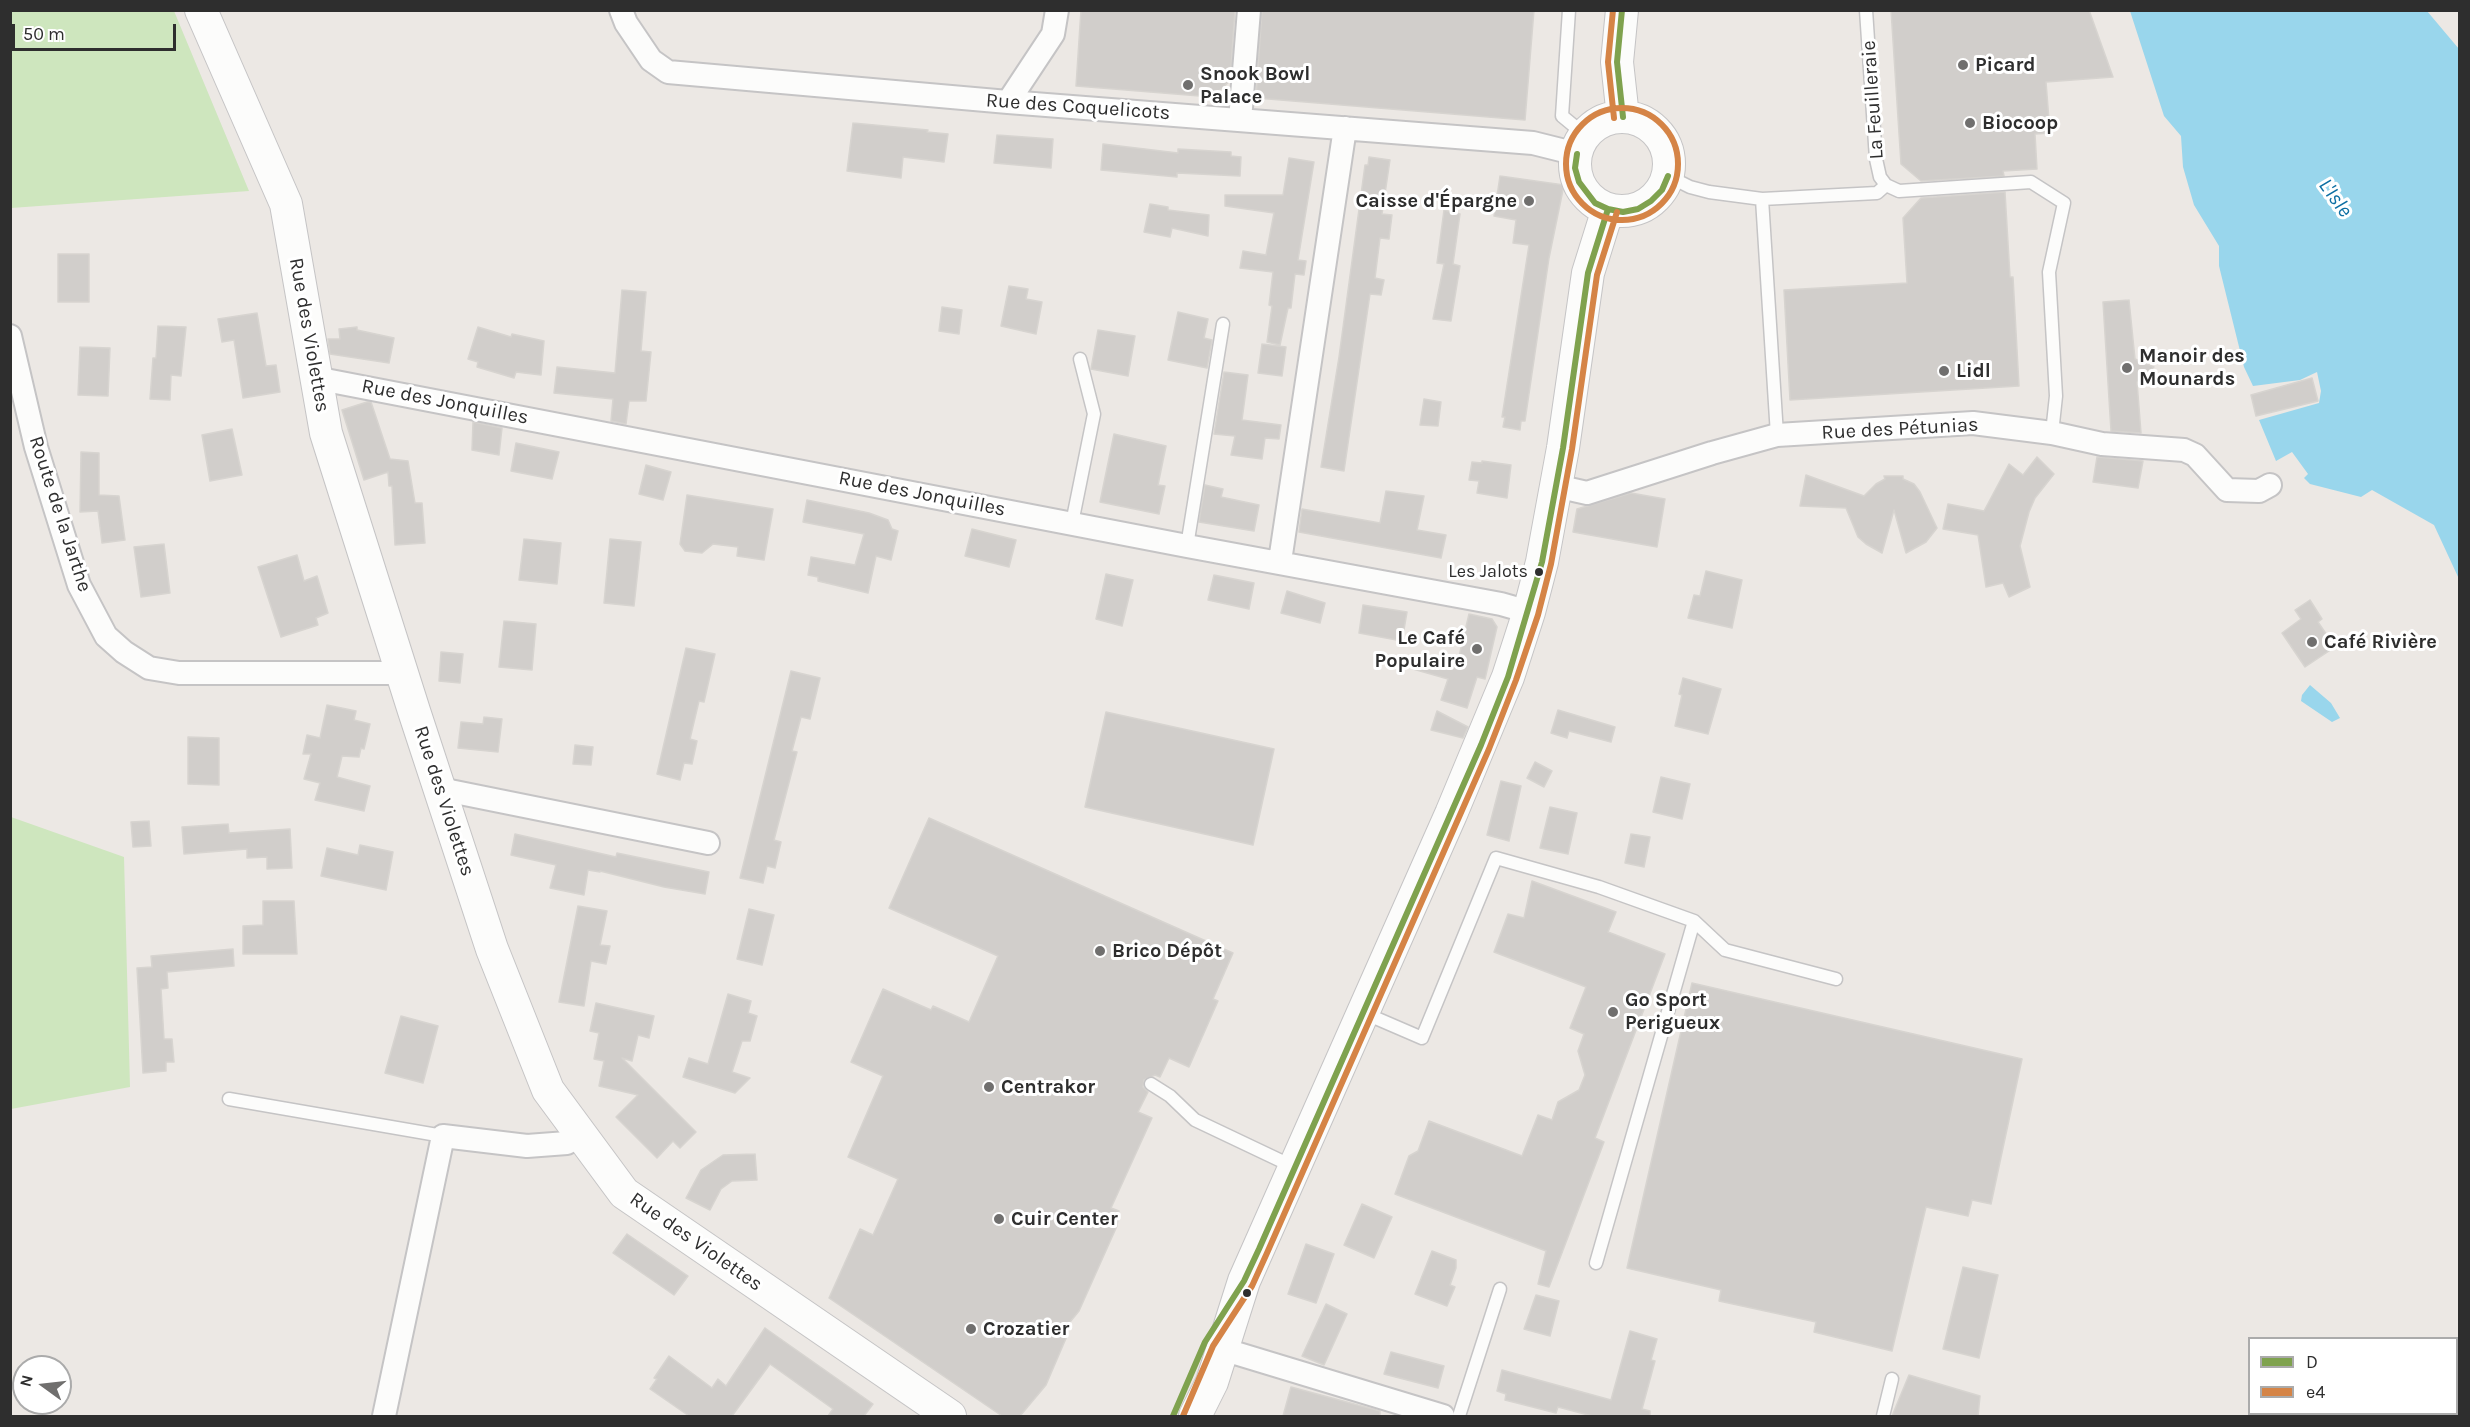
<!DOCTYPE html>
<meta charset="utf-8">
<style>
body{margin:0}
#map{position:relative;width:2470px;height:1427px;overflow:hidden;background:#ece8e4;font-family:Karla,sans-serif}
canvas{display:block}
.frame{position:absolute;inset:0;border:12px solid #2e2e2e;pointer-events:none}
.legend{position:absolute;left:2248px;top:1337px;width:210px;height:78px;box-sizing:border-box;background:#fff;border:2px solid #ababab;margin:0;padding:8px 10px;list-style:none;font-size:18px;color:#2e2e2e}
.legend li{display:flex;align-items:center;gap:12px;height:30px}
.legend b{width:30px;border:2px solid #ababab}
.north{position:absolute;left:12px;top:1355px;width:60px;height:60px;box-sizing:border-box;background:#fff;border:2px solid #ababab;border-radius:50%;rotate:285deg;font-size:16px;font-weight:700;line-height:24px;text-align:center;color:#2e2e2e}
.north::after{content:'';display:block;margin:auto;width:21px;height:27px;background:#706f6e;clip-path:polygon(50% 0,100% 100%,50% 72%,0 100%)}
.scale{position:absolute;left:12px;top:24px;width:164px;height:27px;box-sizing:border-box;border:3px solid #2e2e2e;border-top:0;padding-left:8px;font-size:18px;line-height:21px;white-space:nowrap;color:#2e2e2e;-webkit-text-stroke:4px #fff;paint-order:stroke}
</style>
<div id="map">
<canvas width="2470" height="1427"></canvas>
<div class="frame"></div>
<ul class="legend">
<li><b style="height:8px;background:#7fa24e"></b>D</li>
<li><b style="height:8px;background:#d58446"></b>e4</li>
</ul>
<div class="north">N</div>
<div class="scale">50 m</div>
</div>
<script>
const context = document.querySelector('canvas').getContext('2d');
context.lineJoin = 'round';
function fill(path, color) { context.fillStyle = color; context.fill(path, 'evenodd'); }
const poly = rows => new Path2D(rows.map(r => 'M' + r).join(''));
function strokePath(path, color, width, dash) { context.strokeStyle = color; context.lineWidth = width; context.lineCap = dash ? 'butt' : 'round'; context.setLineDash(dash || []); context.stroke(path); }
function label(font, color, halo, rows, align = 'center') {
  context.font = font + ' Karla,sans-serif'; context.lineWidth = 6; context.setLineDash([]); context.textBaseline = 'middle'; context.strokeStyle = halo; context.fillStyle = color; for (const [text, x, y, turn = 0] of rows) {
    context.save(); context.translate(x, y); context.rotate((+turn || 0) * Math.PI / 180); context.textAlign = isNaN(turn) ? turn : align; if (halo) context.strokeText(text, 0, 0); context.fillText(text, 0, 0); context.restore();
  }
}
fill(poly([
 [11,10,174,11,249,191,11,208],
 [11,817,124,857,130,1087,11,1109]
]), '#cee6be');
fill(poly([
 [2130,11,2427,11,2459,49,2459,579,2434,525,2372,490,2361,497,2310,484,2304,478,2308,474,2292,452,2276,461,2259,420,2319,403,2321,391,2317,372,2300,380,2253,386,2244,367,2219,266,2219,246,2194,205,2183,167,2181,136,2164,116],
 [2310,685,2331,703,2340,718,2332,722,2301,701,2302,695]
]), '#99d6ec');
const building = poly([
 [1081,10,1235,10,1230,81,1212,97,1076,86,1081,10],
 [1262,10,1534,10,1525,120,1256,98,1262,10],
 [1891,10,2089,10,2113,77,2046,82,2050,133,2035,134,2037,169,2003,171,2004,176,1921,181,1901,164,1891,10],
 [853,123,928,130,927,132,948,134,944,162,903,157,901,178,847,171,853,123],
 [997,135,1053,139,1051,168,994,163,997,135],
 [1103,144,1178,153,1178,149,1231,152,1231,156,1241,157,1240,176,1177,173,1177,177,1101,170,1103,144],
 [1369,157,1390,160,1382,214,1392,215,1389,239,1380,238,1375,278,1384,280,1381,295,1370,294,1344,471,1321,467,1339,357,1365,165,1368,165,1369,157],
 [1289,158,1314,162,1298,260,1306,261,1304,275,1295,274,1291,308,1288,308,1280,345,1267,342,1272,306,1269,305,1273,272,1240,268,1243,251,1266,255,1274,213,1225,206,1225,195,1283,195,1289,158],
 [1500,176,1564,185,1549,258,1525,421,1521,421,1520,430,1503,427,1505,417,1502,417,1529,245,1513,243,1516,220,1494,216,1500,176],
 [2005,192,2010,277,2013,277,2019,386,1790,400,1784,290,1907,283,1903,218,1921,198,2005,192],
 [1150,204,1168,207,1168,210,1209,215,1208,236,1172,228,1170,237,1144,232,1150,204],
 [1444,210,1460,214,1453,264,1460,266,1451,321,1433,319,1444,264,1437,263,1444,210],
 [58,254,89,254,89,302,58,302,58,254],
 [1009,286,1028,289,1026,299,1042,302,1036,334,1001,326,1009,286],
 [622,290,646,292,641,351,651,352,646,401,629,401,626,424,611,421,613,399,554,393,557,367,615,373,622,290],
 [2129,300,2135,359,2154,367,2137,382,2141,433,2111,431,2103,302,2129,300],
 [942,307,962,310,959,334,939,331,942,307],
 [1178,312,1208,319,1204,338,1212,340,1207,368,1168,360,1178,312],
 [257,313,266,366,276,365,280,392,243,398,234,340,222,342,218,319,257,313],
 [158,326,186,327,181,376,171,375,170,400,150,399,153,358,156,358,158,326],
 [357,327,357,330,394,338,389,363,330,354,328,339,340,339,339,329,357,327],
 [478,327,511,337,512,334,544,341,541,375,516,372,514,378,477,367,478,362,468,359,478,327],
 [1098,330,1135,336,1128,376,1091,369,1098,330],
 [1262,344,1286,347,1282,376,1258,373,1262,344],
 [80,347,110,348,108,396,78,395,80,347],
 [1224,372,1248,375,1242,420,1281,425,1279,439,1265,438,1262,459,1231,455,1235,436,1214,434,1224,372],
 [2312,378,2318,401,2256,416,2251,395,2312,378],
 [1424,399,1441,402,1438,426,1420,425,1424,399],
 [367,402,371,402,390,459,408,461,415,503,422,503,425,543,395,545,392,486,389,486,388,472,364,480,342,410,367,402],
 [473,422,502,428,499,455,472,450,473,422],
 [232,429,242,475,210,481,202,435,232,429],
 [1114,434,1166,446,1158,485,1165,486,1159,514,1100,502,1114,434],
 [516,443,559,452,552,479,511,471,516,443],
 [81,452,99,453,99,495,119,496,125,540,102,543,98,511,80,512,81,452],
 [2037,457,2054,474,2035,498,2029,512,2020,546,2030,587,2009,597,2003,583,1986,587,1978,535,1943,529,1948,504,1984,511,2009,464,2023,475,2037,457],
 [2097,457,2143,461,2138,488,2093,482,2097,457],
 [1482,461,1511,465,1507,498,1477,493,1479,481,1469,480,1472,462,1482,463,1482,461],
 [646,465,671,472,663,500,639,494,646,465],
 [1806,475,1864,496,1876,484,1885,479,1884,476,1903,476,1903,479,1914,484,1920,492,1937,528,1926,542,1906,553,1894,510,1882,553,1866,544,1858,537,1846,508,1800,506,1806,475],
 [1205,485,1223,489,1221,497,1259,505,1254,531,1199,522,1205,485],
 [1386,491,1424,496,1417,530,1446,535,1441,558,1299,532,1302,509,1380,523,1386,491],
 [1631,493,1665,499,1657,547,1573,532,1577,509,1631,493],
 [687,495,773,509,764,560,737,556,738,547,713,544,702,553,685,551,680,544,687,495],
 [807,500,869,513,888,520,892,529,898,531,891,560,876,556,868,593,818,581,818,577,808,575,811,557,855,565,864,534,803,522,807,500],
 [972,529,1016,540,1009,567,965,556,972,529],
 [524,539,561,543,557,584,519,580,524,539],
 [610,539,641,542,634,606,604,603,610,539],
 [164,544,170,593,141,597,134,547,164,544],
 [297,555,304,581,317,576,328,613,316,618,318,625,281,637,258,567,297,555],
 [1706,571,1742,580,1732,628,1688,618,1694,595,1700,596,1706,571],
 [1106,574,1133,580,1122,626,1096,619,1106,574],
 [1214,575,1254,583,1249,609,1208,600,1214,575],
 [1287,591,1325,603,1320,623,1281,613,1287,591],
 [2310,600,2322,619,2318,622,2335,647,2305,667,2282,633,2301,619,2295,610,2310,600],
 [1363,605,1407,612,1402,641,1359,633,1363,605],
 [1469,614,1492,619,1497,627,1485,679,1477,677,1467,708,1441,700,1448,679,1413,669,1417,655,1457,665,1469,614],
 [504,621,536,624,532,670,499,667,504,621],
 [686,648,715,654,704,702,699,701,690,739,697,741,692,764,684,763,680,780,657,774,686,648],
 [441,652,463,654,460,683,439,681,441,652],
 [791,671,820,678,810,719,801,717,792,751,797,752,774,840,781,842,775,868,767,866,763,883,740,878,791,671],
 [1683,678,1721,689,1708,734,1675,726,1682,695,1679,694,1683,678],
 [327,705,356,711,354,720,370,724,364,749,361,748,359,757,342,756,337,777,370,786,364,811,315,800,320,783,304,779,311,754,303,754,307,735,320,738,327,705],
 [1558,710,1615,727,1611,742,1569,731,1567,738,1551,733,1558,710],
 [1437,711,1468,727,1463,738,1431,730,1437,711],
 [1106,712,1274,749,1253,845,1085,807,1106,712],
 [484,717,502,719,498,752,458,748,461,722,483,724,484,717],
 [188,737,219,738,219,785,188,784,188,737],
 [575,745,593,747,591,765,573,764,575,745],
 [1535,762,1552,771,1544,787,1527,778,1535,762],
 [1661,777,1690,784,1682,819,1653,812,1661,777],
 [1501,781,1521,786,1509,841,1487,835,1501,781],
 [1550,807,1577,813,1568,854,1540,848,1550,807],
 [929,818,1233,953,1213,999,1218,1001,1189,1067,1169,1058,1160,1077,1155,1075,1144,1080,1143,1087,1148,1092,1138,1112,1152,1118,1111,1208,1119,1211,1117,1226,1079,1311,1070,1322,1067,1336,1046,1385,1020,1416,1002,1416,829,1298,860,1229,873,1235,898,1179,848,1157,883,1076,851,1062,883,989,931,1010,933,1006,969,1022,998,956,889,908,929,818],
 [149,821,151,846,133,847,131,822,149,821],
 [228,824,229,833,290,829,292,868,267,869,267,857,247,858,247,849,184,854,182,827,228,824],
 [515,834,616,857,617,853,709,872,705,894,664,887,600,871,600,872,588,870,584,895,550,888,556,865,511,855,515,834],
 [1631,834,1650,837,1644,867,1625,863,1631,834],
 [360,845,393,852,386,890,321,876,327,848,358,855,360,845],
 [1532,881,1616,912,1608,932,1665,954,1595,1138,1604,1142,1549,1287,1538,1284,1546,1251,1395,1194,1409,1156,1418,1151,1429,1121,1522,1156,1538,1115,1552,1120,1558,1102,1579,1090,1585,1075,1578,1051,1584,1034,1570,1028,1586,987,1494,952,1508,914,1524,918,1532,881],
 [263,901,294,901,297,954,243,954,243,926,263,925,263,901],
 [578,906,607,911,600,945,610,946,606,964,591,961,584,1006,559,1002,578,906],
 [749,909,774,915,762,965,737,959,749,909],
 [233,949,234,966,167,972,168,988,161,989,164,1039,172,1039,174,1062,166,1062,166,1071,143,1073,137,968,152,967,151,956,233,949],
 [1692,983,2022,1059,1991,1204,1972,1200,1968,1216,1926,1207,1892,1351,1814,1332,1816,1322,1719,1301,1721,1290,1627,1268,1692,983],
 [728,994,751,1001,748,1013,757,1016,750,1041,742,1041,732,1072,750,1078,735,1093,683,1077,689,1058,708,1064,728,994],
 [596,1003,654,1016,649,1038,638,1035,632,1061,622,1058,696,1132,680,1148,673,1141,657,1158,616,1117,638,1095,599,1086,604,1061,594,1059,599,1033,590,1031,596,1003],
 [401,1016,438,1026,423,1083,385,1073,401,1016],
 [755,1154,757,1180,732,1181,721,1189,710,1210,686,1198,701,1170,723,1155,755,1154],
 [1362,1204,1392,1217,1374,1258,1344,1245,1362,1204],
 [627,1234,688,1276,674,1295,613,1253,627,1234],
 [1306,1244,1334,1254,1316,1303,1288,1294,1306,1244],
 [1432,1251,1456,1260,1456,1268,1450,1285,1455,1287,1447,1306,1415,1294,1432,1251],
 [1963,1267,1998,1275,1979,1358,1943,1349,1963,1267],
 [1536,1295,1559,1301,1550,1336,1524,1329,1536,1295],
 [1326,1304,1347,1314,1324,1365,1302,1356,1326,1304],
 [765,1328,873,1404,864,1416,828,1416,833,1409,770,1364,732,1416,689,1416,650,1389,657,1379,654,1378,669,1356,712,1388,718,1379,726,1386,765,1328],
 [1630,1331,1657,1339,1651,1360,1655,1361,1642,1409,1650,1411,1650,1416,1592,1416,1558,1407,1556,1413,1505,1400,1506,1394,1497,1391,1502,1370,1611,1400,1630,1331],
 [1391,1352,1444,1366,1438,1388,1384,1374,1391,1352],
 [1909,1375,1980,1396,1978,1416,1892,1416,1909,1375],
 [1291,1387,1380,1411,1380,1416,1283,1416,1291,1387]
]);
fill(building, '#d1cecb');
strokePath(building, '#d7d4d0', 1.5);
const lane = poly([
 [1569,10,1562,116,1585,135],
 [1866,10,1876,159,1880,177,1886,185,1899,191,2031,182,2064,203,2049,272,2056,396,2052,433],
 [1668,176,1690,187,1709,192,1762,199,1877,193,1886,185],
 [1762,199,1777,435],
 [1072,523,1094,414,1080,359],
 [1187,546,1223,324],
 [1364,1013,1422,1038,1496,858,1599,887,1694,921,1725,950,1836,979],
 [1151,1084,1170,1096,1195,1120,1294,1167],
 [229,1099,443,1136],
 [1596,1263,1694,921],
 [1459,1416,1500,1289],
 [1883,1416,1892,1379]
]);
const street = poly([
 [621,10,626,23,651,60,668,72,1008,102,1533,143,1577,154],
 [1008,102,1053,34,1057,10],
 [1240,120,1249,10],
 [10,336,36,447,79,585,106,636,124,652,149,668,179,673,402,673],
 [315,378,1187,546,1501,604,1529,612],
 [1556,486,1587,493,1712,453,1777,435,1973,423,2052,433,2102,444,2184,450,2195,455,2227,490,2259,491,2270,485],
 [1280,561,1345,128],
 [440,789,708,843],
 [1222,1349,1443,1416],
 [384,1416,443,1136,527,1146,567,1143,580,1134]
]);
const secondary = poly([
 [201,10,286,204,326,433,414,711,492,949,548,1090,624,1193,950,1416],
 [1622,10,1617,62,1623,117],
 '1575 164a47 47 0 1 1 94 0a47 47 0 1 1-94 0Z',
 [1195,1416,1212,1382,1244,1281,1451,814,1508,677,1529,612,1542,562,1563,448,1588,273,1608,209]
]);
strokePath(lane, '#c5c4c5', 15);
strokePath(street, '#c5c4c5', 26);
strokePath(secondary, '#c5c4c5', 34);
strokePath(lane, '#fcfcfb', 12);
strokePath(street, '#fcfcfb', 22);
strokePath(secondary, '#fcfcfb', 32);
strokePath(poly([
 [1622,10,1617,62,1623,117],
 [1577,154,1575,168,1579,182,1595,203,1608,209,1623,212,1638,209,1651,201,1662,190,1668,176],
 [1173,1416,1205,1342,1244,1281,1259,1249,1481,745,1508,677,1542,562,1563,448,1588,273,1608,209]
]), '#7fa24e', 6);
strokePath(poly([
 [1613,10,1608,62,1614,118],
 '1566 164a56 56 0 1 1 112 0a56 56 0 1 1-112 0Z',
 [1183,1416,1213,1346,1252,1286,1267,1253,1489,749,1516,680,1538,615,1551,564,1572,449,1597,275,1617,212]
]), '#d58446', 6);
for (const [x, y, r, color] of [
 [1963,65,6,"#706f6e"],
 [1188,85,6,"#706f6e"],
 [1970,123,6,"#706f6e"],
 [1529,201,6,"#706f6e"],
 [2127,368,6,"#706f6e"],
 [1944,371,6,"#706f6e"],
 [1539,572,5,"#2e2e2e"],
 [2312,642,6,"#706f6e"],
 [1477,649,6,"#706f6e"],
 [1100,951,6,"#706f6e"],
 [1613,1012,6,"#706f6e"],
 [989,1087,6,"#706f6e"],
 [999,1219,6,"#706f6e"],
 [1247,1293,5,"#2e2e2e"],
 [971,1329,6,"#706f6e"]
]) { const dot = new Path2D(); dot.arc(x, y, r, 0, 2 * Math.PI); context.fillStyle = color; context.fill(dot); strokePath(dot, '#fff', 2); }
label('18px', '#2e2e2e', '#fff', [
 ["Les Jalots",1528,572]
], 'right');
label('bold 20px', '#2e2e2e', '#fff', [
 ["Picard",1975,65],
 ["Snook Bowl",1200,74],
 ["Palace",1200,97],
 ["Biocoop",1982,123],
 ["Caisse d'Épargne",1517,201,"right"],
 ["Manoir des",2139,356],
 ["Mounards",2139,379],
 ["Lidl",1956,371],
 ["Le Café",1465,638,"right"],
 ["Populaire",1465,661,"right"],
 ["Café Rivière",2324,642],
 ["Brico Dépôt",1112,951],
 ["Go Sport",1625,1000],
 ["Perigueux",1625,1023],
 ["Centrakor",1001,1087],
 ["Cuir Center",1011,1219],
 ["Crozatier",983,1329]
], 'left');
label('20px', '#2e2e2e', '#fff', [
 ["La Feuilleraie",1873,100,-94],
 ["Rue des Coquelicots",1078,107,4],
 ["Rue des Violettes",309,335,80],
 ["Rue des Jonquilles",445,402,11],
 ["Rue des Pétunias",1900,429,-3],
 ["Rue des Jonquilles",922,494,11],
 ["Route de la Jarthe",60,514,72],
 ["Rue des Violettes",444,801,72],
 ["Rue des Violettes",696,1242,35]
]);
label('italic 21px', '#0d6fa3', '#fff', [
 ["L'Isle",2335,198,54]
]);
</script>
